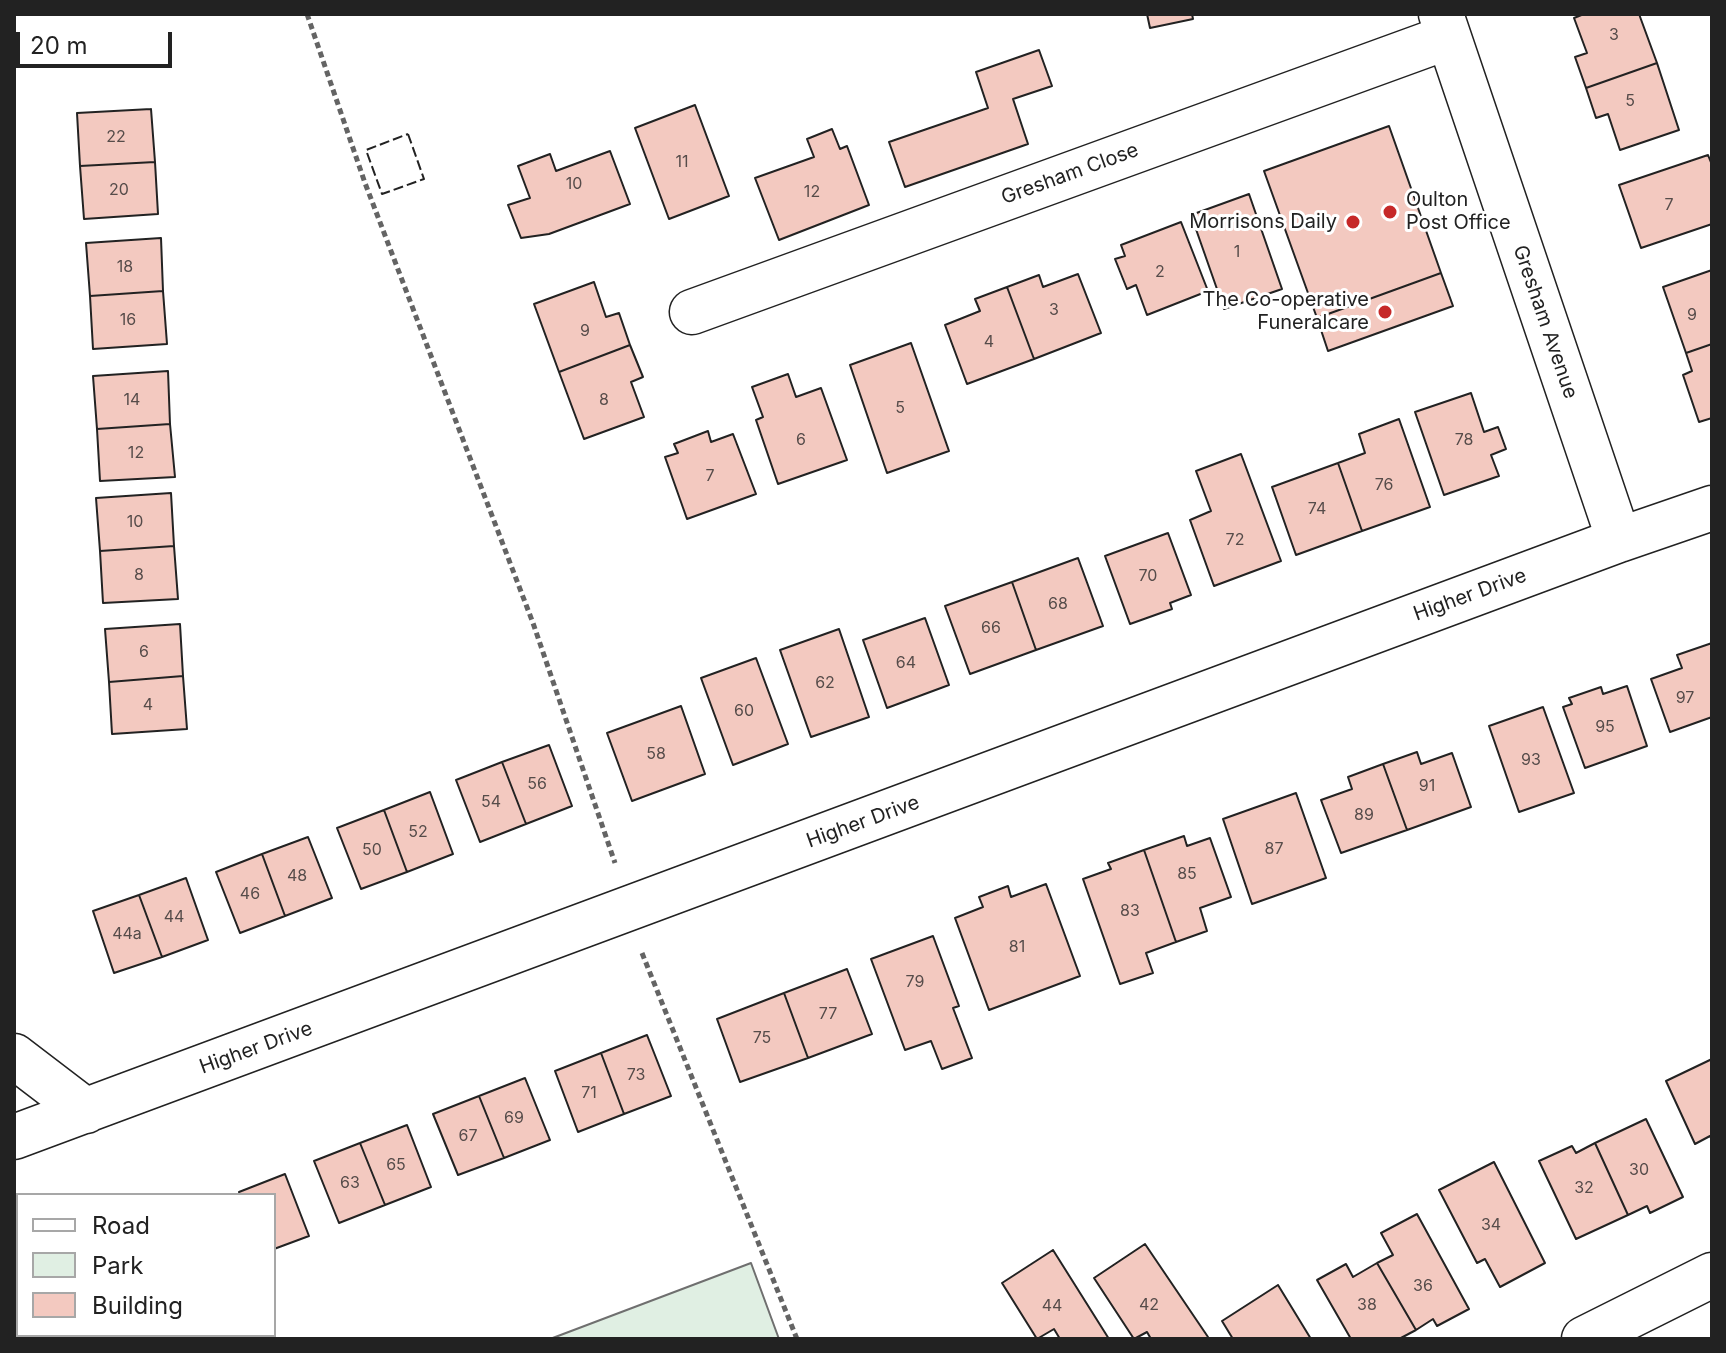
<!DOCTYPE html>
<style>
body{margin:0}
#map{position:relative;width:1726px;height:1353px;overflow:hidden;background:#fff;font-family:Inter,sans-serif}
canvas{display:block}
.frame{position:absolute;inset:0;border:16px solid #222;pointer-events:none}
.legend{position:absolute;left:16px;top:1193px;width:260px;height:144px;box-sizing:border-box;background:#fff;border:2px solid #a7a7a7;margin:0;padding:10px 14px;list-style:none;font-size:24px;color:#222}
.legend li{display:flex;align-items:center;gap:16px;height:40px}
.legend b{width:40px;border:2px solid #a7a7a7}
.scale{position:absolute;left:16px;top:32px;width:156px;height:36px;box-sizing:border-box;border:4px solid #222;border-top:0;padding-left:10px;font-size:24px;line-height:28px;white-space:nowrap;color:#222;-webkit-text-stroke:6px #fff;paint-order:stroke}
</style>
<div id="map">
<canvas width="1726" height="1353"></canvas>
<div class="frame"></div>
<ul class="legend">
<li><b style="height:10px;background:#fff"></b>Road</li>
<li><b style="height:22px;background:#e0efe3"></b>Park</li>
<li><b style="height:22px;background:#f3c9c0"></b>Building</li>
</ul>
<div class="scale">20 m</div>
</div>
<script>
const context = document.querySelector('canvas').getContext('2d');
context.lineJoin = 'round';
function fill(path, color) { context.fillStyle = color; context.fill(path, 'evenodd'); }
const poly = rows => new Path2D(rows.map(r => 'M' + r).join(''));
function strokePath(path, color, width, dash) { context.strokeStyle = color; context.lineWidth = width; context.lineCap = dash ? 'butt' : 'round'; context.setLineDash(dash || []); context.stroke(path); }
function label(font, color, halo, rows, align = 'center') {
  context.font = font + ' Inter,sans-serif'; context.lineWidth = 6; context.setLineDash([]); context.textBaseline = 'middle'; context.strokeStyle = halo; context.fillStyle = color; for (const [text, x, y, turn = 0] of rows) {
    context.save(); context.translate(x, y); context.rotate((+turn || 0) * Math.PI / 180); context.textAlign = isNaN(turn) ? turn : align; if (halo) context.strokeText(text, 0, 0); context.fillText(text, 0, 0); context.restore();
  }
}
const green = poly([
 [751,1263,779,1339,550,1339,751,1263]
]);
fill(green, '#e0efe3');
strokePath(green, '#6f6f6f', 2);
const building = poly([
 [1147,14,1192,14,1193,19,1150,28,1147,14],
 [1584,14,1639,14,1657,63,1586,88,1575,57,1587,53,1574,18,1584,14],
 [1039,50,1052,86,1013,99,1028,144,905,187,889,142,988,108,976,72,1039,50],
 [1657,63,1679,130,1620,150,1608,114,1596,118,1586,88,1657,63],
 [695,105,729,196,669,219,635,128,695,105],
 [151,109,155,162,80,166,77,113,151,109],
 [1389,126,1441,273,1317,318,1264,171,1389,126],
 [832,129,840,149,847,146,869,205,779,240,755,178,814,157,807,139,832,129],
 [610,151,630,204,549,234,521,238,508,205,530,198,518,166,550,154,556,171,610,151],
 [1708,155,1712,165,1712,224,1641,248,1619,185,1708,155],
 [155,162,158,214,84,219,80,166,155,162],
 [1249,194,1282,289,1224,309,1191,215,1249,194],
 [1181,222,1208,291,1147,315,1136,285,1127,289,1115,259,1125,256,1121,245,1181,222],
 [161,238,163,291,90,296,86,243,161,238],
 [1712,270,1712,344,1686,353,1663,287,1712,270],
 [1441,273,1453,306,1328,351,1317,318,1441,273],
 [1078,274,1101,333,1034,359,1007,287,1039,275,1043,287,1078,274],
 [594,282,606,317,619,313,630,345,559,372,534,304,594,282],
 [1007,287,1034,359,967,384,945,325,980,311,975,299,1007,287],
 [163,291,167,344,93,349,90,296,163,291],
 [911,343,949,451,887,473,850,365,911,343],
 [1712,344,1712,418,1699,422,1683,375,1692,371,1686,353,1712,344],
 [630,345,643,377,631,382,644,417,584,439,559,372,630,345],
 [168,371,170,424,97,429,93,376,168,371],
 [788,374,796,397,821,388,847,460,778,484,756,420,763,417,752,387,788,374],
 [1471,393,1484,432,1498,427,1506,449,1491,455,1499,476,1444,495,1415,412,1471,393],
 [1399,419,1430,507,1362,531,1338,463,1365,453,1359,434,1399,419],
 [170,424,175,477,100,481,97,429,170,424],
 [708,431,711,442,733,434,756,494,687,519,665,457,678,453,674,444,708,431],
 [1241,454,1281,561,1214,586,1190,520,1211,511,1196,471,1241,454],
 [1338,463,1362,531,1296,555,1272,487,1338,463],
 [171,493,174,546,100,551,96,498,171,493],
 [1168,533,1191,595,1170,603,1172,609,1130,624,1105,556,1168,533],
 [174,546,178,599,103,603,100,551,174,546],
 [1078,558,1103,626,1036,650,1012,582,1078,558],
 [1012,582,1036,650,970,674,945,606,1012,582],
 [925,618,949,685,887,708,863,640,925,618],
 [180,624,183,676,109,682,105,629,180,624],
 [839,629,869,717,811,737,780,650,839,629],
 [1712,643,1712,717,1670,732,1651,679,1682,668,1677,655,1712,643],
 [756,658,788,744,733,765,701,678,756,658],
 [183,676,187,729,112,734,109,682,183,676],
 [1627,686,1647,746,1585,768,1563,707,1572,704,1569,698,1601,687,1603,694,1627,686],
 [681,706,705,774,632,801,607,733,681,706],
 [1543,707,1574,793,1519,812,1489,726,1543,707],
 [549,745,572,806,526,824,502,762,549,745],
 [1417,752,1421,764,1452,753,1471,807,1407,830,1383,764,1417,752],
 [502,762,526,824,480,842,456,780,502,762],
 [1383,764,1407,830,1341,853,1321,800,1352,789,1348,777,1383,764],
 [430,792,453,854,407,872,384,810,430,792],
 [1296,793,1326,878,1252,904,1223,819,1296,793],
 [384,810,407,872,361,889,337,828,384,810],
 [1184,836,1187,846,1210,838,1231,897,1200,908,1207,931,1176,942,1144,850,1184,836],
 [308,837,332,898,285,916,262,854,308,837],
 [1144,850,1176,942,1146,953,1153,973,1120,984,1083,879,1111,869,1108,863,1144,850],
 [262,854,285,916,240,933,216,872,262,854],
 [186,878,208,940,162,957,139,895,186,878],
 [1046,884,1080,976,989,1010,955,918,983,907,979,897,1008,886,1011,897,1046,884],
 [139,895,162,957,114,973,93,911,139,895],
 [933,936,959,1006,953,1008,972,1058,942,1069,931,1041,905,1050,871,959,933,936],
 [847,969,872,1034,808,1058,784,993,847,969],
 [784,993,808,1058,740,1082,717,1019,784,993],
 [647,1035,671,1096,624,1114,601,1053,647,1035],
 [601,1053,624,1114,578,1132,555,1071,601,1053],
 [1712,1059,1712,1140,1710,1136,1695,1144,1666,1081,1712,1059],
 [525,1078,550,1140,504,1158,479,1096,525,1078],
 [479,1096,504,1158,458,1175,433,1114,479,1096],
 [1646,1119,1683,1197,1650,1213,1647,1206,1628,1215,1595,1143,1646,1119],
 [407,1125,431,1187,385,1205,360,1143,407,1125],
 [360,1143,385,1205,339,1223,314,1161,360,1143],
 [1595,1143,1628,1215,1576,1239,1539,1161,1572,1146,1576,1153,1595,1143],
 [1494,1162,1545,1263,1500,1287,1485,1259,1477,1263,1439,1190,1494,1162],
 [285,1174,309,1236,274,1249,274,1195,240,1195,239,1192,285,1174],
 [1417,1214,1469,1309,1437,1326,1433,1319,1416,1330,1377,1263,1393,1255,1381,1233,1417,1214],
 [1145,1244,1208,1337,1205,1339,1151,1339,1147,1332,1134,1339,1094,1278,1145,1244],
 [1053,1250,1109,1339,1060,1339,1054,1329,1037,1339,1002,1283,1053,1250],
 [1377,1263,1416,1330,1399,1339,1351,1339,1317,1280,1346,1264,1353,1277,1377,1263],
 [18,1274,18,1335,70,1335,72,1339,42,1339,41,1335,19,1339,14,1324,14,1276,18,1274],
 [1278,1285,1311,1339,1233,1339,1222,1321,1278,1285]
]);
fill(building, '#f3c9c0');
strokePath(building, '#222', 2);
const street = poly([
 [1441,14,1619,540],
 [692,312,1448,37],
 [14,1056,86,1111],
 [14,1137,1619,540,1712,508],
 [1584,1339,1712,1275]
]);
strokePath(street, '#222', 47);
strokePath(poly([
 [307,14,365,183,533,623,615,863],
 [642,953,797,1339]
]), '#646464', 5, [6, 4]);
strokePath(street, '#fff', 44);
strokePath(poly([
 [408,134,424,179,382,194,366,150,408,134]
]), '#222', 2, [10, 4]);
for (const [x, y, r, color] of [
 [1390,212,8,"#c62828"],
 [1353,222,8,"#c62828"],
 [1385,312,8,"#c62828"]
]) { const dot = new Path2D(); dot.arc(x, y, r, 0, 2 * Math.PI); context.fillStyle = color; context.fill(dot); strokePath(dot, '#fff', 3); }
label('16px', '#564c4a', null, [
 ["3",1614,35],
 ["5",1630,101],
 ["22",116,137],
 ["11",682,162],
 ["10",574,184],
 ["20",119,190],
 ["12",812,192],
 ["7",1669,205],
 ["1",1237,252],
 ["18",125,267],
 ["2",1160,272],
 ["3",1054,310],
 ["9",1692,315],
 ["16",128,320],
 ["9",585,331],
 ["4",989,342],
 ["14",132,400],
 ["8",604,400],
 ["5",900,408],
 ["6",801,440],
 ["78",1464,440],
 ["12",136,453],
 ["7",710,476],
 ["76",1384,485],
 ["74",1317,509],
 ["10",135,522],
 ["72",1235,540],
 ["8",139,575],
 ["70",1148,576],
 ["68",1058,604],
 ["66",991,628],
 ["6",144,652],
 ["64",906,663],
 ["62",825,683],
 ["97",1685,698],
 ["4",148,705],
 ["60",744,711],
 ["95",1605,727],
 ["58",656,754],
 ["93",1531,760],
 ["56",537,784],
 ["91",1427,786],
 ["54",491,802],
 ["89",1364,815],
 ["52",418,832],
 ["87",1274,849],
 ["50",372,850],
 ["85",1187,874],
 ["48",297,876],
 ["46",250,894],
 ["83",1130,911],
 ["44",174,917],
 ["44a",127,934],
 ["81",1017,947],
 ["79",915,982],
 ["77",828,1014],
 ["75",762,1038],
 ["73",636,1075],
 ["71",589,1093],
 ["69",514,1118],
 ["67",468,1136],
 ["65",396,1165],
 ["30",1639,1170],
 ["63",350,1183],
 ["32",1584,1188],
 ["34",1491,1225],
 ["36",1423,1286],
 ["42",1149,1305],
 ["38",1367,1305],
 ["44",1052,1306]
]);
label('20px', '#222', '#fff', [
 ["Gresham Close",1070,174,-20],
 ["Gresham Avenue",1545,322,71],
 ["Higher Drive",1470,595,-20],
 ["Higher Drive",863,822,-20],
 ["Higher Drive",256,1048,-20]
]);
label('20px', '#222', '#fff', [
 ["Oulton",1406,200,"left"],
 ["Post Office",1406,223,"left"],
 ["Morrisons Daily",1337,222],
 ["The Co-operative",1369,300],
 ["Funeralcare",1369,323]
], 'right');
</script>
